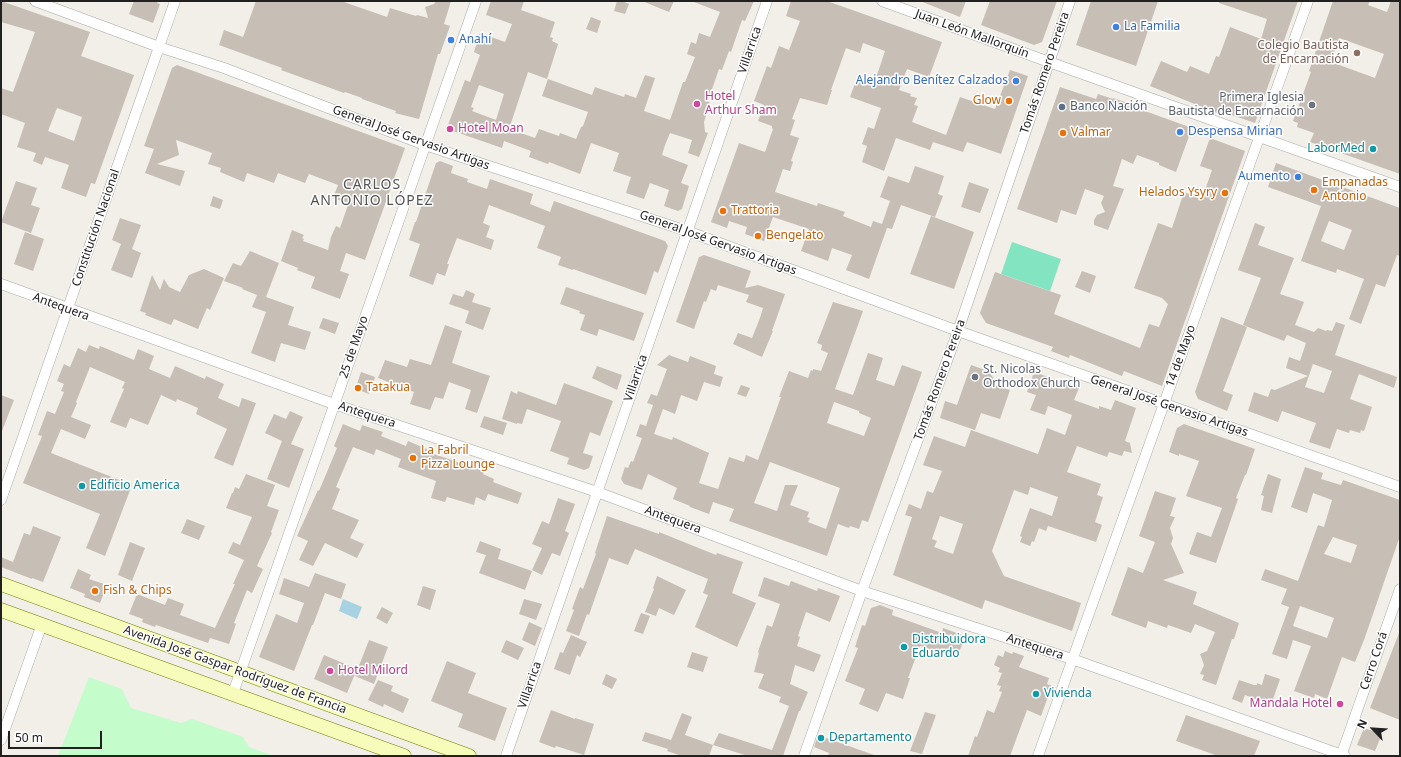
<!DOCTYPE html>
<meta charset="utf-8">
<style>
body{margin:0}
#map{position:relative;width:1401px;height:757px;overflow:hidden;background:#f2efe8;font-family:"Noto Sans",sans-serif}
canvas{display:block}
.frame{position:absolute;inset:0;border:2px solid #212121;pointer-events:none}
.north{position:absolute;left:1353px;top:709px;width:40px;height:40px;-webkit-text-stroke:3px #fff;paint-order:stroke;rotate:295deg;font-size:11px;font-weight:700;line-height:16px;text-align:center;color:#212121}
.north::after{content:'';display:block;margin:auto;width:14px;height:18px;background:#212121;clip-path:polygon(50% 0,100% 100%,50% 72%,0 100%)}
.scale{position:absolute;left:8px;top:731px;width:94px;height:18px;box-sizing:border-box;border:2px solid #212121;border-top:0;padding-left:5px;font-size:12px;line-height:14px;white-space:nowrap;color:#212121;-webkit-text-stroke:3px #fff;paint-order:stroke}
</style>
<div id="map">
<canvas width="1401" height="757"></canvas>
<div class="frame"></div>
<div class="north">N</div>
<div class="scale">50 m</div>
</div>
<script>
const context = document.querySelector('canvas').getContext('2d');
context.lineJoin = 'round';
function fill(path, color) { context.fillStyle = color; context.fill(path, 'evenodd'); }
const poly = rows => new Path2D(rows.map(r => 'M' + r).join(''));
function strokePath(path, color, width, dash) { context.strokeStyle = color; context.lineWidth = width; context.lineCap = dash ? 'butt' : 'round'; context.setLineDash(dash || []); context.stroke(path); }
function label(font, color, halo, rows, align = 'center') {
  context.font = font + ' "Noto Sans",sans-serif'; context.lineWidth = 3; context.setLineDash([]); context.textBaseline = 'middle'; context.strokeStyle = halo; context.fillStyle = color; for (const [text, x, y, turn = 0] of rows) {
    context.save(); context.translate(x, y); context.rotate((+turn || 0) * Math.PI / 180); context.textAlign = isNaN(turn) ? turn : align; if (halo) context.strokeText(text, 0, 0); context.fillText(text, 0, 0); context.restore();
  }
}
fill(poly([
 [89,677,122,689,131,708,181,723,192,719,243,737,249,747,274,756,58,756]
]), '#c4fccb');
fill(poly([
 [1012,242,1061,259,1050,291,1001,274]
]), '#83e4c2');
fill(poly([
 [343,599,362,607,357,619,339,611]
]), '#a7d2e1');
fill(poly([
 [1,1,90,32,81,56,134,75,95,184,91,183,86,197,61,188,69,165,45,157,42,165,33,161,36,153,17,147,25,123,1,114,1,88,13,92,35,32,1,22],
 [57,108,82,117,74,141,48,131],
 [134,1,158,1,157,3,160,4,153,23,129,14],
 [256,1,341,1,387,17,390,8,416,16,417,15,428,18,425,7,434,4,436,1,451,1,444,24,450,26,440,54,438,54,419,119,395,113,396,111,362,99,362,98,345,92,344,93,281,70,282,68,219,45,224,30,243,37],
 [491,1,524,1,521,10,555,22,550,37,553,38,552,41,558,44,547,79,528,72,509,129,535,138,539,129,559,136,560,133,576,139,581,127,583,126,588,112,542,96,548,79,592,95,595,87,624,97,625,94,636,98,645,75,655,78,644,111,670,120,683,82,685,82,695,57,687,54,691,42,696,44,699,33,710,37,720,12,694,2,694,1,754,1,745,21,742,20,731,52,729,51,722,70,719,69,708,101,710,103,704,122,705,132,708,133,699,157,688,153,692,140,670,133,665,145,662,155,688,165,681,183,689,186,682,209,678,211,664,206,669,190,650,183,644,199,626,193,631,177,613,171,619,153,591,143,580,174,549,162,548,164,529,157,531,151,504,141,502,148,453,131,455,127,448,125,465,80,470,82,480,55,474,52,480,33,505,42,512,24,486,15],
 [479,85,504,94,496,120,472,111,474,108,471,107],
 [617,1,622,1,629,4,625,14,614,11],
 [642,1,674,1,669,12],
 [791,1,827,1,942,42,929,77,907,69,899,90,911,94,910,96,917,98,914,105,918,106,912,122,946,135,960,97,995,109,1010,70,1028,76,1001,154,967,142,963,152,933,142,930,150,896,138,884,171,862,162,867,146,862,144,868,127,874,129,881,108,850,97,857,78,874,84,885,51,863,43,860,53,846,48,831,90,832,90,827,105,800,98,792,119,795,120,790,135,799,138,791,161,793,162,790,171,783,169,775,192,817,206,818,203,845,212,843,216,871,227,873,221,882,224,890,201,880,197,888,176,909,183,915,166,944,176,938,194,943,196,935,217,901,205,892,229,887,228,869,279,846,270,852,255,832,248,828,261,801,251,809,229,773,217,764,241,745,234,747,227,729,221,727,228,711,222,739,143,765,152,773,129,772,128,772,126,758,121,764,105,754,101,767,66,771,68,779,46,789,50,800,21,786,16],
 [920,1,966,1,960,17],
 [990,1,1057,1,1042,42,1034,45,981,25],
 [1091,1,1158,1,1136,66,1076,45],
 [1219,1,1298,1,1255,123,1223,112,1222,115,1150,86,1161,61,1187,72,1190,66,1209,74,1216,56,1219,57,1230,27,1261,39,1267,19,1219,3],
 [1333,1,1370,1,1368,5,1387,12,1391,1,1400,1,1400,174,1310,142,1314,133,1297,127,1298,123,1293,121,1311,72,1309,71],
 [1339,38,1384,54,1375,78,1331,62],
 [591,17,601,21,597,33,586,29],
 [177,65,405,148,365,260,346,253,340,271,349,274,340,299,311,288,315,277,297,270,298,268,281,261,292,230,304,235,302,238,304,239,303,241,328,250,331,237,336,226,340,228,348,205,347,203,333,198,338,185,309,174,305,183,278,173,274,183,247,173,244,182,220,172,221,168,208,164,212,153,176,140,179,155,157,164,185,171,180,186,145,173,154,149,144,146,172,68],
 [1060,87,1096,99,1098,94,1113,99,1113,98,1131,104,1131,106,1192,128,1176,172,1159,165,1159,163,1137,155,1133,164,1122,159,1113,186,1124,189,1108,230,1094,225,1094,220,1097,215,1105,212,1101,203,1104,196,1085,189,1076,215,1061,210,1057,223,1017,209],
 [1210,138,1245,151,1162,386,1124,371,1122,376,1070,355,1069,358,1051,351,1053,347,986,323,980,313,995,272,1061,295,1054,314,1140,348,1149,324,1159,327,1168,304,1162,298,1134,288,1158,223,1172,228,1184,192,1202,199,1212,170,1200,166],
 [440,161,453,166,451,173,468,179,467,182,487,189,490,179,533,194,530,204,550,212,554,201,665,241,668,246,658,273,654,271,646,295,573,269,573,270,558,265,561,257,537,248,545,226,489,205,483,223,490,226,486,237,494,240,491,250,457,238,447,264,449,264,445,276,437,273,433,285,409,276,420,244,409,240,415,222,416,222,436,163],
 [1276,163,1400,208,1400,256,1397,255,1385,287,1376,284,1361,324,1349,319,1364,279,1337,269,1336,273,1301,261,1321,206,1268,187],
 [1329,221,1352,230,1344,250,1321,241],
 [16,181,37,188,31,205,40,208,31,233,1,222],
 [969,182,989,189,980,213,961,207],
 [213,196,223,200,220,209,210,206],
 [931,216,974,232,954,289,910,274],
 [120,218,141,225,132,249,141,253,132,278,111,270,121,244,112,240],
 [1255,223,1265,227,1258,245,1294,258,1280,294,1304,302,1295,325,1314,332,1318,328,1326,331,1327,330,1332,331,1336,322,1345,325,1335,355,1397,377,1394,388,1359,374,1350,399,1372,407,1364,431,1361,430,1360,433,1350,430,1349,433,1337,429,1330,449,1309,442,1316,423,1282,411,1278,422,1248,411,1254,392,1268,397,1271,389,1275,390,1308,376,1286,368,1289,357,1300,361,1306,343,1287,335,1284,341,1243,325,1261,278,1238,270],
 [1313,364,1332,371,1324,393,1305,387],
 [25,232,44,239,33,271,14,264],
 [250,251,279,263,266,297,294,307,288,325,311,332,305,350,281,343,275,362,251,353,266,312,252,307,257,295,242,289,243,288,224,281,233,263,241,266],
 [704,255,751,271,745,288,758,285,785,294,772,331,773,331,762,357,733,344,738,333,752,338,760,318,763,308,746,302,749,295,718,285,716,291,711,289,706,302,704,301,694,329,676,322,699,257],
 [204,269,224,278,210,310,207,308,198,329,174,319,171,325,145,315,146,313,140,311,152,275,160,290,164,279,169,287,180,292,189,275],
 [1082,271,1096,276,1090,293,1075,287],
 [566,287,644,313,634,341,599,329,597,336,580,330,585,315,579,313,580,311,560,304],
 [466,290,475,294,472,302,491,308,483,330,465,323,469,311,449,304,453,294,463,297],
 [833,302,863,311,835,389,853,395,868,353,883,358,876,380,894,386,902,365,922,372,868,522,862,520,859,529,850,526,849,528,838,524,827,556,729,521,734,509,713,502,709,514,690,507,690,506,673,499,677,488,648,474,642,490,624,484,621,479,625,467,628,468,631,461,633,462,642,438,636,436,640,424,646,426,653,405,647,403,651,394,657,396,667,369,657,365,669,355,688,362,690,356,716,366,714,374,723,377,720,387,704,382,697,401,681,395,675,414,663,409,654,434,672,440,673,437,709,453,699,483,718,489,729,457,744,462,746,455,758,460,781,397,779,397,789,371,808,378,811,370,813,371,813,369,821,371,828,353,821,350,822,345,817,343],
 [834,402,859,411,859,413,871,418,864,436,827,423],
 [770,462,840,488,826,529,808,522,810,518,807,517,809,512,790,505,798,485,785,485,777,511,754,503],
 [1221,317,1247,327,1223,391,1233,395,1227,411,1198,399,1195,392],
 [323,318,339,323,335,334,319,328],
 [445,325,462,331,452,363,490,376,477,413,465,409,471,390,449,382,443,399,435,397,430,410,410,404,414,392,378,378,385,360,407,367,410,359,431,365],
 [89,345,99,349,100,346,134,360,138,349,154,356,149,369,170,378,175,366,205,379,206,376,224,384,218,398,239,407,242,398,256,403,233,466,214,458,227,429,196,414,198,408,177,399,176,402,161,395,148,425,130,418,126,428,110,422,124,389,122,388,125,382,90,367,76,402,77,403,71,417,91,425,85,439,61,429,51,453,132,485,105,556,86,548,100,514,23,483,42,436,38,435,47,411,55,414,64,392,61,391,64,384,57,381,64,364,70,367,78,348,86,352],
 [971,365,988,371,995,380,993,385,1010,390,1000,419,981,413,975,430,940,418,945,401,957,405],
 [597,366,622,375,617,390,592,378],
 [361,372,375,377,369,394,359,390,356,387],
 [1034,372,1079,388,1074,400,1099,409,1099,406,1111,410,1115,400,1136,408,1125,441,1130,443,1132,453,1124,451,1122,456,1109,452,1107,457,1077,446,1067,472,1101,484,1097,495,1103,497,1095,522,1102,525,1096,542,1048,526,1046,531,1039,528,1034,542,1032,541,1030,546,1020,542,1022,537,1020,536,1030,508,1052,516,1058,497,1030,487,1028,495,1014,490,992,551,1004,576,1081,603,1072,631,985,600,982,609,893,575,912,517,905,515,909,504,921,509,927,491,933,493,942,471,923,465,934,436,965,447,971,430,1038,454,1047,428,1065,435,1072,415,1048,406,1045,415,1030,410,1036,395,1027,392],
 [940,516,963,524,953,554,934,547,937,541,932,539],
 [564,383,613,401,600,436,590,432,583,453,593,456,589,468,584,470,567,464,569,458,550,451,561,421,527,409,522,424,517,423,517,424,502,419,511,391,517,394,518,391,556,405],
 [741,385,750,388,746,397,737,394],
 [1,395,14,400,2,431,1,431],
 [290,411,303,417,291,444,304,449,289,488,267,479,282,441,265,433,274,414,286,419],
 [484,416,507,423,503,435,480,427],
 [343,424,360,431,362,425,383,432,381,436,406,446,408,441,429,450,428,452,484,471,483,474,494,479,493,482,522,493,518,504,488,494,485,501,476,497,474,505,447,497,445,502,431,498,436,481,398,467,401,459,376,449,374,455,353,447,336,487,340,489,332,509,359,520,350,538,364,544,357,558,325,543,313,566,299,560,308,541,297,536,318,490,319,491,337,448,334,446],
 [1184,424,1255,449,1246,475,1245,475,1236,498,1238,499,1216,563,1189,554,1197,532,1211,537,1222,508,1186,496,1199,461,1179,454,1179,456,1169,452,1177,428],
 [1305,467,1323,473,1321,479,1341,485,1343,480,1400,500,1400,536,1364,640,1355,662,1342,657,1327,699,1315,694,1314,698,1294,691,1311,646,1293,640,1287,659,1272,654,1289,607,1281,604,1287,589,1261,580,1265,569,1298,581,1318,525,1324,527,1332,500,1313,493,1307,513,1291,507],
 [1333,537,1357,545,1351,563,1324,554],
 [1300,606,1334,618,1327,638,1293,626],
 [246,474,275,485,267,506,279,510,271,532,272,533,257,566,263,569,252,593,247,590,234,623,236,624,229,644,210,638,208,643,156,625,155,627,142,622,143,619,129,614,137,594,165,605,168,598,184,604,180,615,215,628,235,584,233,584,244,560,228,553,233,542,240,545,252,517,226,508,232,493,233,493,235,487,239,489],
 [1268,474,1281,479,1272,513,1261,510,1264,496,1261,495],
 [1155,491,1176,498,1170,516,1175,517,1170,528,1173,538,1171,544,1184,573,1163,580,1197,592,1193,604,1239,623,1234,639,1232,639,1216,685,1202,680,1204,675,1200,674,1204,665,1200,654,1207,651,1215,632,1195,624,1191,633,1168,625,1167,628,1148,621,1146,628,1111,615,1128,567,1143,573,1155,542,1139,536],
 [558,498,575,504,565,531,569,533,560,556,552,553,542,575,532,570,542,548,532,544,542,521,549,524],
 [607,516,659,534,659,532,716,555,717,553,743,562,732,593,756,603,737,647,695,627,708,595,703,593,708,579,635,549,628,565,609,558,589,615,587,614,579,636,566,631,574,610,572,609,580,587,583,589,596,554,595,553],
 [187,519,205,526,199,540,181,533],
 [33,526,61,537,43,582,32,578,32,579,1,567,1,557,13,562,24,533,30,535],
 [480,541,501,549,498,559,532,571,525,590,479,573,486,555,476,552],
 [130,542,145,548,132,581,118,575],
 [78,569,91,575,89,579,107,585,100,603,84,597,85,594,70,588],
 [315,573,346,584,341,599,325,593,313,625,312,625,294,671,259,657,276,614,297,623,304,603,279,594,284,578,309,587],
 [657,576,686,590,674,615,659,608,656,616,645,612,654,589,653,588],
 [764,577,789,586,791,581,817,591,818,588,840,596,830,622,806,612,798,636,800,637,797,646,821,655,814,672,795,665,790,684,808,692,800,711,799,711,783,756,748,756,713,745,719,733,772,750,789,706,779,702,781,697,758,688,764,674,754,672,759,653,758,652,767,625,772,627,780,604,758,596],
 [423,586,436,590,430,610,417,605],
 [524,599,542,604,536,620,519,614],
 [880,605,893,610,892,615,942,633,943,628,965,636,957,658,920,646,908,678,910,678,903,699,886,693,878,712,859,704,865,689,845,681,858,648,855,647,862,625,865,626,871,608],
 [382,607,393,613,387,624,376,618],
 [641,613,650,616,643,634,634,631],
 [529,622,542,628,535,646,522,640],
 [1399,633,1400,633,1400,720,1370,708],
 [571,635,587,642,580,657,577,655,570,675,554,669,560,652,563,653],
 [369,640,388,647,374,684,355,676],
 [506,640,524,648,518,660,501,652],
 [1005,651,1012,654,1013,652,1024,656,1019,667,1049,678,1047,684,1052,686,1041,716,1027,710,1010,756,968,756,975,736,977,737,987,710,994,713,1002,692,999,691,1001,686,997,685,1002,673,998,672,1000,668,994,665,998,655,1003,657],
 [692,652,708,657,703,672,687,667],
 [324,655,357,669,347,693,314,679],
 [447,661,476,673,468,693,507,708,495,741,458,727,463,714,431,701],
 [606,674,617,679,612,689,602,684],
 [1265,674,1280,679,1271,705,1245,695,1242,703,1232,699,1239,680,1254,685,1257,685,1257,683,1262,685],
 [378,680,393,686,391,691,409,699,403,713,384,704,383,707,368,700],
 [551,710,575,719,575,718,594,724,584,755,556,746,555,748,539,742],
 [925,712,936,715,922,754,910,751],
 [682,713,692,717,685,735,713,745,709,756,682,756,667,751,668,749,642,741,645,732,671,740],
 [1186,715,1260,741,1254,756,1218,756,1176,741],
 [1364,728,1382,734,1375,751,1357,745],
 [818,735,874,755,873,756,828,756,829,753,814,747]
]), '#c7beb6');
const minor = poly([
 [35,1,159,47,224,68,425,145,687,231,958,331,1400,487],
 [882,1,1049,62,1400,187],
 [1,284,334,404,597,492,862,591,1072,659,1345,756],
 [1,500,175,1],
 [233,693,476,1],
 [1,740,42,624],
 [506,756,767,1],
 [804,756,862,591,958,331,1070,1],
 [1038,756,1308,1],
 [1341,756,1400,589]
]);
const secondary = poly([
 [1,584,469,756],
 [1,610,404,756]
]);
strokePath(minor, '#a8a8a8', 11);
strokePath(secondary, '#6e8000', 15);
strokePath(minor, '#fff', 10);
strokePath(secondary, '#f7fcbb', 14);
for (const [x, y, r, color] of [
 [1116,27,4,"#3f7fe0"],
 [451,40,4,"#3f7fe0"],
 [1357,53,4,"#8d6e63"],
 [1016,81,4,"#3f7fe0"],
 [1009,101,4,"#e8710a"],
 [697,104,4,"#d1479c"],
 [1312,105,4,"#6b7280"],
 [1062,107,4,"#5c6f8a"],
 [450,129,4,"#d1479c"],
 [1180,132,4,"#3f7fe0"],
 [1063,133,4,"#e8710a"],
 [1373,149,4,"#0f9aa8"],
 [1298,177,4,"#3f7fe0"],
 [1314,190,4,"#e8710a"],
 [1225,193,4,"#e8710a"],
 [723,211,4,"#e8710a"],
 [758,236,4,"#e8710a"],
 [975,377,4,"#6b7280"],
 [358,388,4,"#e8710a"],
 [413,458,4,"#e8710a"],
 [82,486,4,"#0f9aa8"],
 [95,591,4,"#e8710a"],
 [904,647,4,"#0f9aa8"],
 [330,671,4,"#d1479c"],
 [1036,694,4,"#0f9aa8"],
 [1340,704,4,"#d1479c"],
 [821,738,4,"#0f9aa8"]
]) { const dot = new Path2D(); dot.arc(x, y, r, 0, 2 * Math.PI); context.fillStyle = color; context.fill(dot); strokePath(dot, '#fff', 1.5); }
label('12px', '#366cbe', '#fff', [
 ["La Familia",1124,27],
 ["Anahí",459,40],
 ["Alejandro Benítez Calzados",1008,81,"right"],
 ["Despensa Mirian",1188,132],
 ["Aumento",1290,177,"right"]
], 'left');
label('12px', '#212121', '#fff', [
 ["Juan León Mallorquín",972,34,20],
 ["Villarrica",750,50,-71],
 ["Tomás Romero Pereira",1045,73,-71],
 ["General José Gervasio Artigas",411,138,20],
 ["Constitución Nacional",96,228,-71],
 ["General José Gervasio Artigas",718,243,20],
 ["Antequera",61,307,20],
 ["25 de Mayo",354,347,-71],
 ["14 de Mayo",1181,356,-70],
 ["Villarrica",636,378,-71],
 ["Tomás Romero Pereira",940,380,-70],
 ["General José Gervasio Artigas",1169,406,19],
 ["Antequera",367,415,18],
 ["Antequera",673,520,20],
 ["Antequera",1035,647,18],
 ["Cerro Corá",1374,661,-71],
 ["Avenida José Gaspar Rodríguez de Francia",235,670,20],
 ["Villarrica",530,685,-71]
]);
label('12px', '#785e54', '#fff', [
 ["Colegio Bautista",1349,46],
 ["de Encarnación",1349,60]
], 'right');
label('12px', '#b23c85', '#fff', [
 ["Hotel",705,97],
 ["Arthur Sham",705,111],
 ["Hotel Moan",458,129],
 ["Hotel Milord",338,671],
 ["Mandala Hotel",1332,704,"right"]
], 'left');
label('12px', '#5b616d', '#fff', [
 ["Primera Iglesia",1304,98],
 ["Bautista de Encarnación",1304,112],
 ["St. Nicolas",983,370,"left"],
 ["Orthodox Church",983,384,"left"]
], 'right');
label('12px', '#c56008', '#fff', [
 ["Glow",1001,101,"right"],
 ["Valmar",1071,133],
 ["Empanadas",1322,183],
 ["Antonio",1322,197],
 ["Helados Ysyry",1217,193,"right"],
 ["Trattoria",731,211],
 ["Bengelato",766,236],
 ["Tatakua",366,388],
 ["La Fabril",421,451],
 ["Pizza Lounge",421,465],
 ["Fish & Chips",103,591]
], 'left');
label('12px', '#4e5e75', '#fff', [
 ["Banco Nación",1070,107]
], 'left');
label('12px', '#0d838f', '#fff', [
 ["LaborMed",1365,149,"right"],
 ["Edificio America",90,486],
 ["Distribuidora",912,640],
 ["Eduardo",912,654],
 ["Vivienda",1044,694],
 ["Departamento",829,738]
], 'left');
context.letterSpacing = '1px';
label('14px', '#545454', '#fff', [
 ["CARLOS",372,185],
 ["ANTONIO LÓPEZ",372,201]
]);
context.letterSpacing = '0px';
</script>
